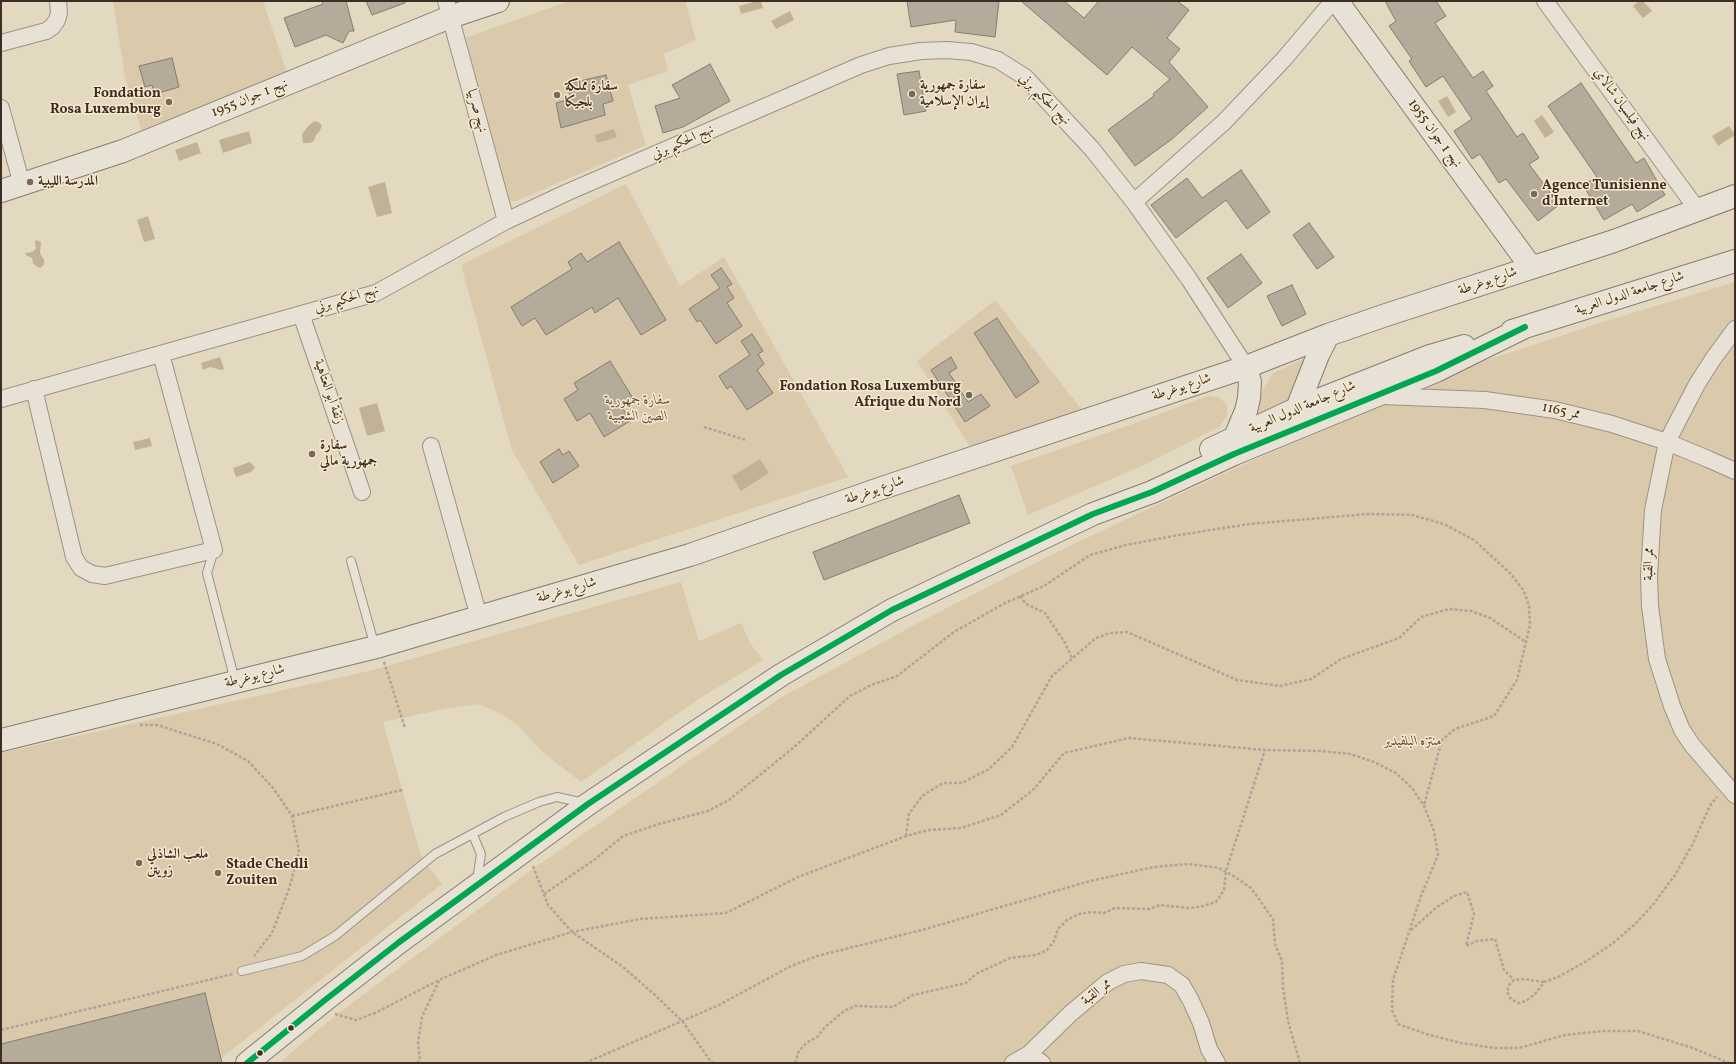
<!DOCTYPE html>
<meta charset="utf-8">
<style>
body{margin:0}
#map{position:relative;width:1736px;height:1064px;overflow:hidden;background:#e3d8c0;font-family:Vollkorn,serif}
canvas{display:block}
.frame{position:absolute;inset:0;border:2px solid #3e2c26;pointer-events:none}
</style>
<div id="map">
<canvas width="1736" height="1064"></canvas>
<div class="frame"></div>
</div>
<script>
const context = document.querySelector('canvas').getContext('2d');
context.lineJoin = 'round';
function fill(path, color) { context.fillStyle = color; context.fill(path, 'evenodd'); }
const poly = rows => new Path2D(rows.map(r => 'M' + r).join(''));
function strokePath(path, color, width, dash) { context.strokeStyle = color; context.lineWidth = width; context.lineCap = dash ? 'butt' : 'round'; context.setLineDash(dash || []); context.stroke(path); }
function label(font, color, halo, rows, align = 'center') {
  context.font = font + ' Vollkorn,Amiri,serif'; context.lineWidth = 3; context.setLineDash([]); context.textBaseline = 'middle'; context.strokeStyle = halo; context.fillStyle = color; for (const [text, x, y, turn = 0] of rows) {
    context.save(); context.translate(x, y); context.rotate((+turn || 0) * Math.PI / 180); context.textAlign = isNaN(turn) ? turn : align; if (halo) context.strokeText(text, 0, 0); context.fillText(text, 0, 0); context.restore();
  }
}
fill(poly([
 [113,1,263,1,287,73,208,104,142,132,125,77],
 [569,1,685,1,696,40,664,54,668,71,628,85,646,145,516,201,509,201,505,196,465,38],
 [626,184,680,286,724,257,848,477,579,565,512,450,461,265],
 [1735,282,1735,1063,279,1063,336,1015,534,868,780,698,933,615,1053,554,1169,499,1256,459,1358,416,1445,374,1606,321],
 [995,300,1083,411,970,447,917,361],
 [1309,356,1289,405,1251,421,1259,398,1272,374],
 [1207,396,1219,397,1227,405,1227,416,1219,427,1144,465,1028,515,1011,466,1144,420],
 [681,582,699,641,741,623,750,643,763,660,697,700,581,782,540,750,521,728,503,715,479,704,449,708,383,722,421,856,442,884,215,1063,1,1063,1,753,369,671]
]), '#dacaab');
fill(poly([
 [757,1,761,1,763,8,741,14,739,6],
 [1639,1,1643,1,1652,11,1643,18,1633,6],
 [790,11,794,20,776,29,771,21],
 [1447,96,1456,112,1448,117,1438,101],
 [1542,115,1554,132,1545,138,1534,121],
 [315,121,320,123,322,126,319,132,316,135,314,141,310,143,303,143,302,134,310,124],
 [1729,126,1735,135,1718,146,1712,136],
 [614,129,617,137,597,143,595,135],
 [249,131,252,143,223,153,219,140],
 [197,142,201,153,179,161,175,150],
 [385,182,392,213,377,217,368,187],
 [148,216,155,239,144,242,137,220],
 [36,240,41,242,40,253,44,260,44,265,40,268,36,266,33,263,32,258,26,255,25,253,32,252,36,249,35,242],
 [220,357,224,369,221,370,210,367,203,370,201,363],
 [377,403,385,431,367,436,359,408],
 [150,438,152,446,135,450,133,442],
 [760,459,769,473,741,491,732,476],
 [250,462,255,467,254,469,251,472,236,477,233,468]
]), '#c2b295');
const building = poly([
 [322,1,346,1,354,31,349,31,343,43,326,35,295,47,284,18,323,4,322,1],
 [366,1,405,1,405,3,372,15,366,1],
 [907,1,999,1,995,37,955,32,956,20,911,27,907,1],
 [1021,1,1064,1,1084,18,1099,1,1177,1,1189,10,1167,38,1180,49,1169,62,1208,107,1172,139,1135,166,1108,130,1154,96,1153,94,1170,79,1132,47,1107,75,1021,1],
 [1385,1,1436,1,1446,16,1435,23,1473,78,1483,71,1493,86,1486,91,1517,137,1523,133,1539,158,1529,164,1559,205,1538,221,1506,179,1499,183,1480,154,1472,159,1454,131,1472,119,1443,76,1426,87,1409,61,1412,59,1389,26,1396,21,1385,1],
 [172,58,179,87,155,94,152,85,145,87,139,66,172,58],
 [710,64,730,101,683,127,663,133,655,106,680,98,672,85,710,64],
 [919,71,926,111,904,115,897,74,919,71],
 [606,75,613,101,603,104,605,115,561,128,556,103,571,99,567,84,606,75],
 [1581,83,1636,163,1644,158,1665,195,1637,212,1632,204,1604,220,1583,185,1597,177,1548,106,1581,83],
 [1241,170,1270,212,1247,229,1226,200,1176,238,1151,205,1187,178,1202,198,1241,170],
 [1309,223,1334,257,1317,269,1293,235,1309,223],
 [619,242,666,320,641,335,618,298,595,313,592,307,546,335,535,318,522,326,511,307,572,269,568,262,581,253,587,262,619,242],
 [1241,254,1262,283,1228,308,1207,278,1241,254],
 [721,268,732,284,727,287,734,298,727,303,742,326,716,344,700,320,697,322,689,309,720,288,711,275,721,268],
 [1292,285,1306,314,1282,326,1267,296,1292,285],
 [997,318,1039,382,1016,398,974,333,997,318],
 [752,334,763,351,758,354,764,364,757,370,773,393,747,410,731,386,727,389,719,376,750,355,741,341,752,334],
 [951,357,957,368,949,373,968,402,981,394,990,406,965,422,931,370,951,357],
 [610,361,634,400,622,407,630,421,604,437,590,413,577,421,564,399,578,390,574,383,610,361],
 [559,449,563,455,569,451,579,466,553,483,540,462,559,449],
 [959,495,970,523,824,580,813,552,959,495],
 [205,993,222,1063,1,1063,1,1044,205,993]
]);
fill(building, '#b4ab9b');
strokePath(building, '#847c70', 1);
const lane = poly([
 [214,550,207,573,235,681],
 [351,561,375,647],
 [473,835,481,854,477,880],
 [242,971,302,956,335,936,435,854,504,817,539,802,557,797,584,803]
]);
const street = poly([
 [446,1,506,221],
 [1545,1,1697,209],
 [1,43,46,31,52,27,57,20,59,13,58,1],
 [1,108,22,185],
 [1134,202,1224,122,1284,59,1333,1],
 [301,314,362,492],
 [1735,329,1713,359,1697,384,1667,442,1653,510,1649,576,1650,606,1657,659,1672,706,1682,730,1692,745,1735,795],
 [34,389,74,557,81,568,92,574,105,576,214,550,161,354],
 [1382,396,1485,400,1555,410,1612,424,1667,442,1708,459,1735,471],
 [1,399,376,293,506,221,568,192,861,65,889,56,921,51,947,50,971,52,998,60,1025,77,1092,149,1134,202,1189,279,1246,367],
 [431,446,479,617],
 [1029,1054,1042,1063],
 [1013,1063,1029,1054,1071,1013,1108,982,1124,974,1141,971,1168,975,1182,985,1191,1001,1201,1023,1209,1049,1217,1063]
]);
const secondary = poly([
 [1337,1,1531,267],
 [1,191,123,151,450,17,498,1],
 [1512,331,1735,261],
 [1294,416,1318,355,1328,335],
 [1232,444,1246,411,1249,398,1250,382,1246,367],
 [1211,449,1298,408,1430,356,1464,346],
 [1,740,380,646,690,555,885,487,1246,367,1328,335,1386,315,1614,241,1735,196],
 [247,1063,325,1000,398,943,588,804,781,675,892,610,1093,514,1152,492,1234,454,1436,371,1525,327]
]);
strokePath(lane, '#9b9285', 10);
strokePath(street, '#9b9285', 18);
strokePath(secondary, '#847c70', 24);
strokePath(poly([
 [704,427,746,440],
 [1020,596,1026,604,1045,613,1065,643,1072,658],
 [384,662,405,728],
 [140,725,157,725,217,744,248,761,274,789,292,816,299,851,289,889,272,933,254,956],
 [292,816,402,790],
 [906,836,909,814,922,796,943,783,962,783,989,769,1012,747,1052,676,1096,638,1110,633,1127,632,1237,680,1280,686,1311,679,1341,659,1399,638,1421,617,1449,609,1471,611,1490,618,1526,642],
 [533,866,548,905,572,932,623,967,656,996,683,1022,711,1062,715,1063],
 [544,894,594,860,623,836,659,824,708,811,729,800,793,748,850,696,871,685,897,676,954,632,1005,603,1044,586,1090,555,1126,545,1173,536,1249,524,1368,514,1412,515,1444,524,1474,540,1510,573,1524,591,1529,606,1530,625,1517,680,1494,716,1455,729,1442,740,1424,805],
 [1411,930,1437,907,1454,896,1467,892,1474,914,1466,946,1477,941,1495,939,1504,970,1514,980],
 [1544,982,1523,979,1514,980,1509,985,1507,992,1511,999,1518,1003,1526,1001,1535,994,1544,982,1558,977,1585,962,1612,944,1634,925,1652,906,1675,875,1692,845,1711,804,1717,797],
 [335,1014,356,1020,375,1013,439,980,496,955,572,932,640,919,726,913,798,877,906,836,929,830,961,828,1001,815,1034,789,1064,753,1129,738,1265,750,1321,751,1350,754,1374,762,1396,773,1412,788,1424,806,1434,831,1438,855,1421,896,1393,980,1392,1010,1398,1024,1426,1034,1461,1043,1495,1048,1519,1048,1565,1035,1603,1031,1638,1031,1690,1047,1729,1063],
 [1,1030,233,974],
 [417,1063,420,1060,418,1043,422,1017,439,981],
 [585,1063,719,1005,791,966,817,956,922,930,1090,881,1154,867,1188,864,1219,868,1235,877,1251,888,1273,919,1275,944,1282,961,1283,987,1288,1021,1300,1063],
 [795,1063,799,1051,806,1043,817,1037,825,1027,844,1011,855,1006,893,1007,913,995,966,983,976,974,1010,958,1036,955,1047,950,1054,941,1058,929,1067,920,1079,914,1091,912,1104,913,1115,908,1149,909,1160,905,1188,908,1200,907,1216,902,1224,890,1226,871,1265,750]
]), '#aba59b', 2.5, [3, 2]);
strokePath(lane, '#e8e2d6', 8);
strokePath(street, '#e8e2d6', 16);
strokePath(secondary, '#e8e2d6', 22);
strokePath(poly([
 [247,1063,325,1000,398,943,588,804,781,675,892,610,1093,514,1152,492,1234,454,1436,371,1525,327]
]), '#00a651', 6);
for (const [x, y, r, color] of [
 [912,94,4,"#78685c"],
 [557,95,4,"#78685c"],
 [169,102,4,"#78685c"],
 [30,182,4,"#78685c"],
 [1534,194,4,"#78685c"],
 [969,395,4,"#78685c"],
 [312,454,4,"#78685c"],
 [139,863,4,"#78685c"],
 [218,873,4,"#78685c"],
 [291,1028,3.5,"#3e2c26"],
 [260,1053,3.5,"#3e2c26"]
]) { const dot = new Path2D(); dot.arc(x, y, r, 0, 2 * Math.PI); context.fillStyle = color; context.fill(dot); strokePath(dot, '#f6e9cd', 1.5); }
label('bold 14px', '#3e2c26', '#f6e9cd', [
 ["سفارة جمهورية",920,86],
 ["إيران الإسلامية",920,102],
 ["سفارة مملكة",565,87],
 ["بلجيكا",565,103],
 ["Fondation",161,94,"right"],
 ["Rosa Luxemburg",161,110,"right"],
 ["المدرسة الليبية",38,182],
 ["Agence Tunisienne",1542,186],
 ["d'Internet",1542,202],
 ["Fondation Rosa Luxemburg",961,387,"right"],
 ["Afrique du Nord",961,403,"right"],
 ["سفارة",320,446],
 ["جمهورية مالي",320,462],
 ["ملعب الشاذلي",147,855],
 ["زويتن",147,871],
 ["Stade Chedli",226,865],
 ["Zouiten",226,881]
], 'left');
label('14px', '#3e2c26', '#f6e9cd', [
 ["نهج 1 جوان 1955",250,99,-22],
 ["نهج الحكيم برني",1044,100,45],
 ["نهج فيلسيان شالاي",1621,105,54],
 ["نهج صربيا",476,111,75],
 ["نهج 1 جوان 1955",1434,134,54],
 ["نهج الحكيم برني",683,143,-24],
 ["شارع يوغرطة",1488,282,-19],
 ["شارع جامعة الدول العربية",1630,294,-18],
 ["نهج الحكيم برني",347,300,-17],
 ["شارع يوغرطة",1182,388,-18],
 ["زنقة أبو العتاهية",328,392,71],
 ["شارع جامعة الدول العربية",1303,408,-23],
 ["ممر 1165",1561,412,12],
 ["شارع يوغرطة",875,491,-19],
 ["ممر القبة",1650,564,-89],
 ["شارع يوغرطة",567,591,-16],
 ["شارع يوغرطة",255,677,-14],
 ["ممر القبة",1097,993,-38]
]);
label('italic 14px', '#5c493d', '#f6e9cd', [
 ["سفارة جمهورية",638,401],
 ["الصين الشعبية",638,417],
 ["منتزه البلفيدير",1413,742]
]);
</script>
